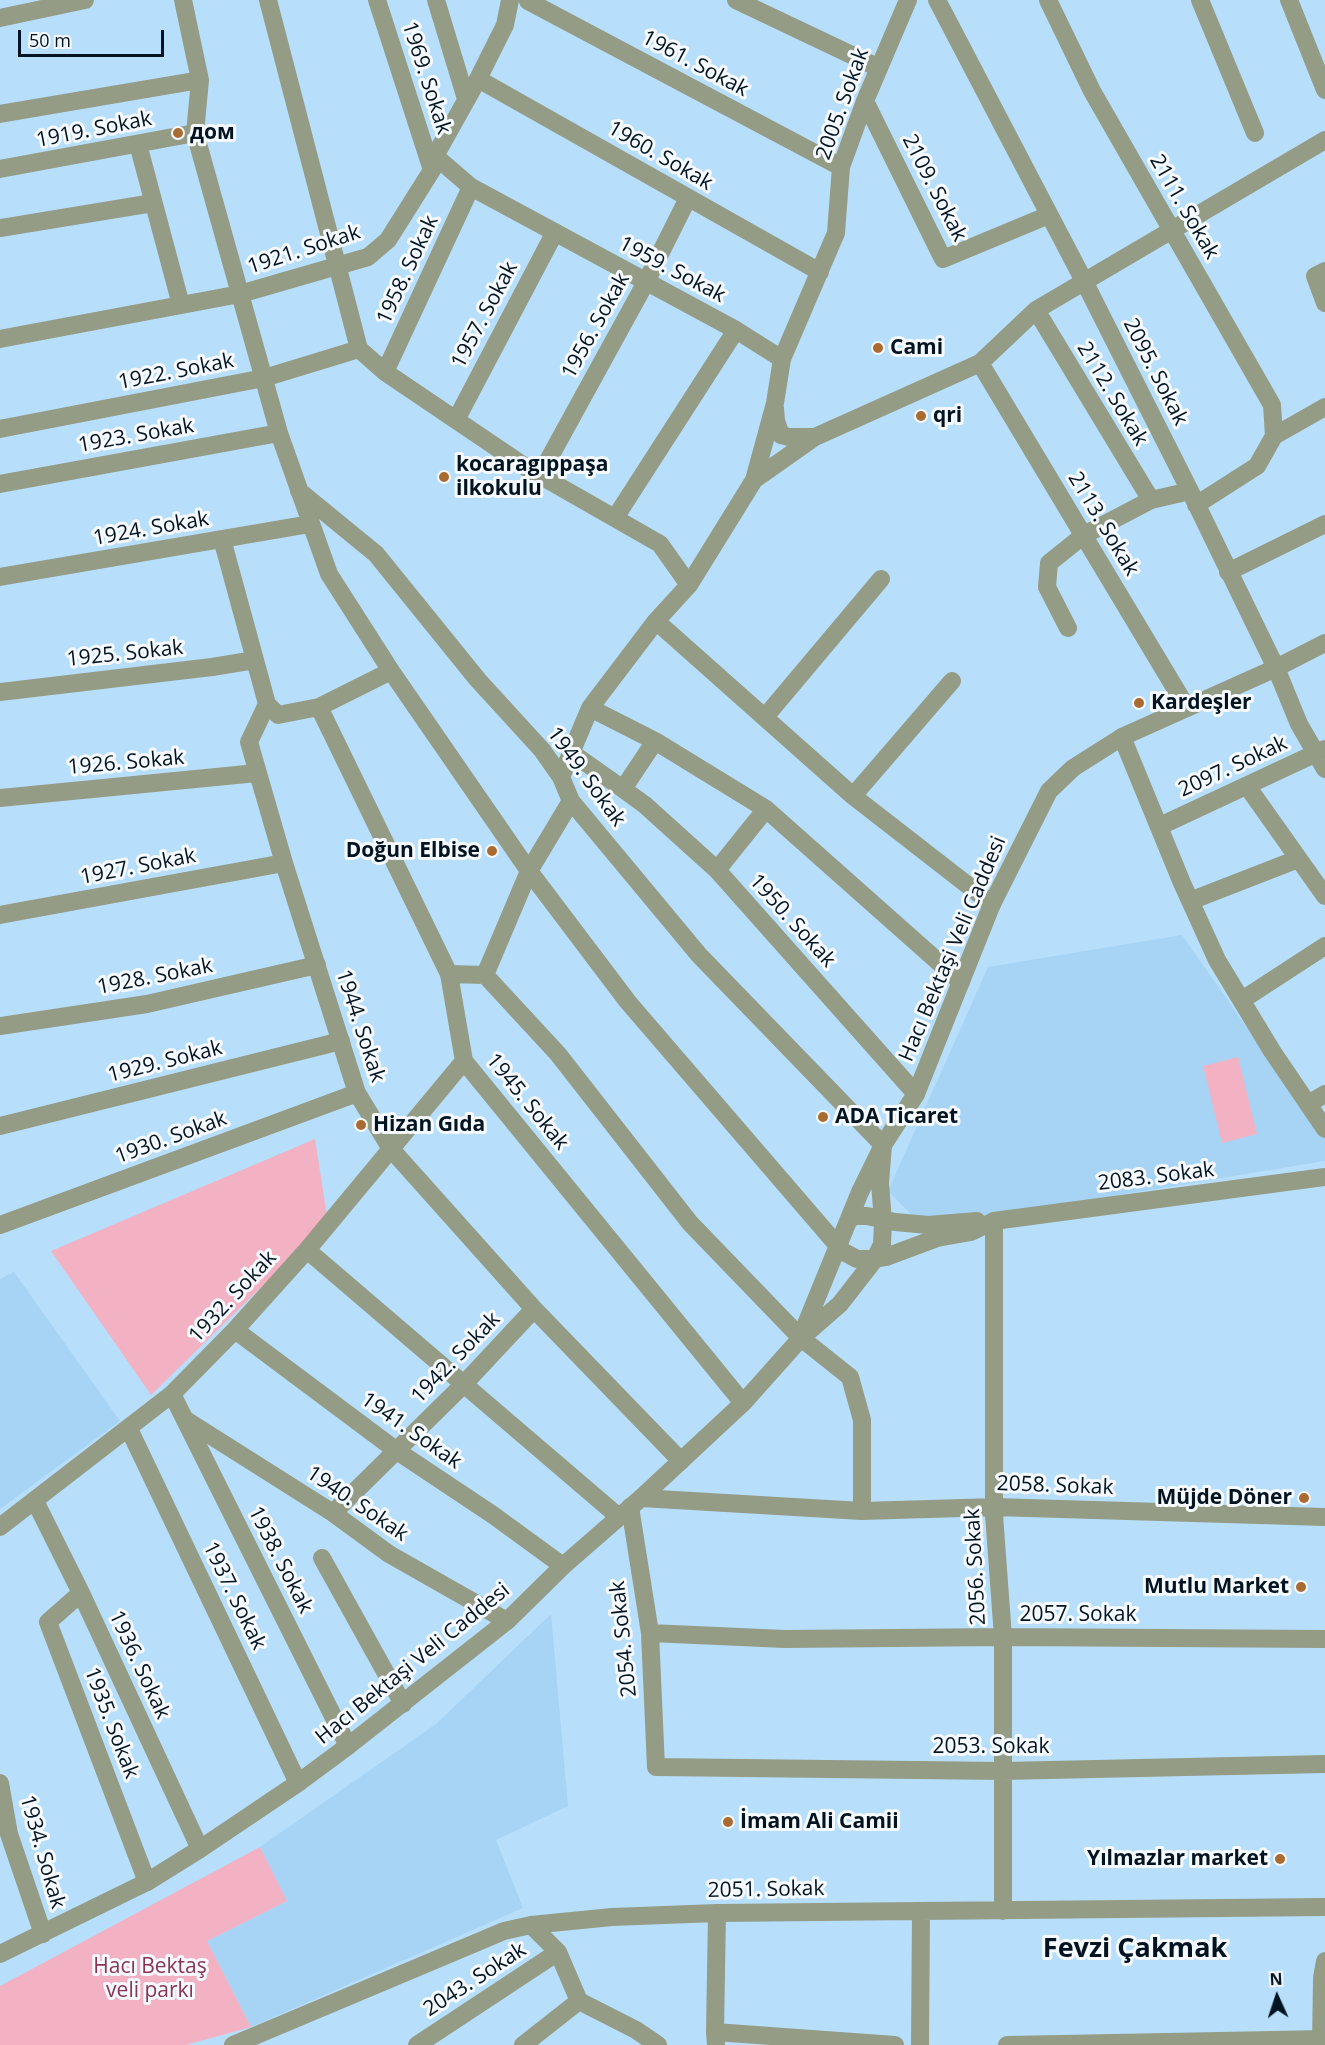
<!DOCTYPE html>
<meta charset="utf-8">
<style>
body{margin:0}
#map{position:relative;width:1325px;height:2045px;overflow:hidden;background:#b7dffc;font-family:"Open Sans",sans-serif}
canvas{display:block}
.north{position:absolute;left:1247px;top:1967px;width:60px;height:60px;-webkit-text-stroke:4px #f6fafe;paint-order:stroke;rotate:357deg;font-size:16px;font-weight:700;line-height:24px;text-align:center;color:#021421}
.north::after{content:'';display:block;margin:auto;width:21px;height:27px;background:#021421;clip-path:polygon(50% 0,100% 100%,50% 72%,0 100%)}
.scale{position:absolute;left:18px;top:30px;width:146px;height:27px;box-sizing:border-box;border:3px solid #021421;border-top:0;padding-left:8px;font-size:18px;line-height:21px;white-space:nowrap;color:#021421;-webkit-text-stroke:4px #f6fafe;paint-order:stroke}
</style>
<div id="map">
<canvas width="1325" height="2045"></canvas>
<div class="north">N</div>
<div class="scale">50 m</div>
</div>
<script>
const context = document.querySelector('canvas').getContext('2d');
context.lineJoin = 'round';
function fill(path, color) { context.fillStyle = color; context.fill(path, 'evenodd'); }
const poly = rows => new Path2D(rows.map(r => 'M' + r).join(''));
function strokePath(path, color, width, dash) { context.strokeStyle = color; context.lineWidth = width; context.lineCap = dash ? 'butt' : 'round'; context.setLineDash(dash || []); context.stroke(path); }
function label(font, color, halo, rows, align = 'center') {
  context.font = font + ' "Open Sans",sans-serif'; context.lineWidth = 6; context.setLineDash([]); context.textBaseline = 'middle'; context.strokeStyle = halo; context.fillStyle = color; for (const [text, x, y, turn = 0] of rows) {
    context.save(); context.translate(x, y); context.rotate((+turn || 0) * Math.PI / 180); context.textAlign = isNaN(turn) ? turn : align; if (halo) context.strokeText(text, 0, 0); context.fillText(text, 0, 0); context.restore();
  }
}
fill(poly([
 [1182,935,1325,1139,1325,1161,924,1227,888,1191,988,967],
 [14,1272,120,1421,0,1509,0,1279],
 [551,1614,568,1806,496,1840,523,1908,251,2027,207,1941,287,1901,260,1847,436,1724]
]), '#a7d3f4');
fill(poly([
 [1238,1057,1257,1134,1222,1143,1203,1066],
 [315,1139,328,1222,151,1395,51,1251],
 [260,1847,287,1901,207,1941,251,2027,186,2045,0,2045,0,1986]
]), '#f2b2c4');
strokePath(poly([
 [183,0,200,80,195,133,279,433,329,574,391,671,529,871,628,1002,838,1246],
 [268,0,359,349,385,372,527,468,660,544,689,585],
 [377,0,432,170],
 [436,0,466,99],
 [736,0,879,68],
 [937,0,1084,281,1190,491,1276,668,1299,724,1325,769],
 [1048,0,1092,91,1272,405,1274,436,1257,466,1196,505],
 [1200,0,1255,133],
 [1289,0,1325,90],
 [528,1,841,167],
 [0,18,85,0],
 [478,79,820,272],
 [865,101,943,259,1049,215],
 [0,114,200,80],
 [138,144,181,305],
 [435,156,471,187,736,330,782,359,775,403,754,480],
 [0,169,195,133],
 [0,228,153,203],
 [1325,271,1315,276,1325,303],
 [1036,310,1151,500],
 [0,339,240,294,368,257,388,240,432,170,435,156,478,79,505,25,510,0],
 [782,359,836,233,841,167,865,101,908,0],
 [980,363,1187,708],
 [385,372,471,187],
 [775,408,776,421,781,435,789,437,815,437],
 [456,420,555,232],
 [0,429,264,378,359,349],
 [1274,436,1325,407],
 [540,475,646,282,688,198],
 [0,484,279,433],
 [299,491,376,554,478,680,542,750,561,777,571,801,699,955,883,1145],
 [615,518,736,330],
 [222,539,267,704,249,742,284,863,357,1093,391,1149,534,1309,681,1461],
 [1228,572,1325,524],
 [0,577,310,524],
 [656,621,689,585,754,480,815,437,980,363,1036,310,1325,140],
 [1068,628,1047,587,1049,563,1084,535,1151,500,1190,491],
 [0,692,212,667,255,660],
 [267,704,278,715,319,707,449,974,464,1061,743,1403],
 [319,707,391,671],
 [765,717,881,579],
 [1122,737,1182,883,1217,960,1272,1051,1325,1129],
 [655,741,623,789,645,805,717,870,916,1094],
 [572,753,623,789],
 [561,777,590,708],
 [1247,786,1325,896],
 [853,796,952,681],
 [0,798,257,773],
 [1160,826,1325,749],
 [717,870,766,809],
 [1190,901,1298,859],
 [0,915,284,863],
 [449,974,485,975,558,1054,690,1223,801,1338,850,1377,862,1420,862,1511],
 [485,975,529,871,571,801],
 [961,982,766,809,655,741,590,708,656,621,853,796,992,904],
 [1242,1000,1325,946],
 [0,1026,147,1004,317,965],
 [1308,1104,1325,1094],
 [0,1126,341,1041],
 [0,1225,357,1093],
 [307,1250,619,1517],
 [235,1330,397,1451,493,1515,563,1566],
 [172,1394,348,1746],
 [186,1420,333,1513,389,1554,507,1621],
 [129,1429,298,1783],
 [641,1498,862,1511,995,1507,1325,1517],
 [35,1501,81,1593,200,1849],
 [630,1507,650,1633,656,1767,1003,1771,1325,1764],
 [333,1513,463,1385,534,1309],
 [0,1527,172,1394,235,1330,307,1250,464,1061],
 [322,1558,403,1704],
 [81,1593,48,1622,147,1882],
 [650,1633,785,1639,1003,1637,1325,1639],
 [0,1783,9,1834,43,1934],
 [1003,1911,1003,1637,994,1515,994,1221,1325,1177],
 [531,1925,558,1952,579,2001,636,2030,658,2045],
 [715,2032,895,2045],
 [233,2045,504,1931,531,1925,612,1917,717,1913,1325,1907],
 [417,2045,558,1952],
 [523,2045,579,2001],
 [716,2045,715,2032,717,1913],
 [920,2045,921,1911],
 [1007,2045,1325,2039],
 [1321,2045,1322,1978,1325,1961]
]), '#959c85', 18);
strokePath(poly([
 [849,1220,854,1216,867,1216,895,1222,928,1225,977,1221],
 [838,1246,842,1251,857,1259,875,1259,886,1257,937,1238,971,1232,994,1221],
 [802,1334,860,1192,883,1145,916,1094,992,904,1049,791,1073,768,1122,737,1276,668,1325,643],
 [0,1954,147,1882,200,1849,298,1783,348,1746,507,1621,563,1566,641,1498,743,1403,801,1338,840,1304,875,1259,882,1244,883,1222,880,1183,883,1145]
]), '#959c85', 18);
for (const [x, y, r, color] of [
 [178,133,6,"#aa6b31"],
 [878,348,6,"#aa6b31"],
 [921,416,6,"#aa6b31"],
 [444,477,6,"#aa6b31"],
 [1139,703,6,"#aa6b31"],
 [492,851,6,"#aa6b31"],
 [823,1117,6,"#aa6b31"],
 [361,1125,6,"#aa6b31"],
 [1304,1498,6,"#aa6b31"],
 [1301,1587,6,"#aa6b31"],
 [728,1822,6,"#aa6b31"],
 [1280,1859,6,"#aa6b31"]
]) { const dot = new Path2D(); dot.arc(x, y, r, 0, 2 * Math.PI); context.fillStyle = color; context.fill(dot); strokePath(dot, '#f6fafe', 2); }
label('21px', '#021421', '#f6fafe', [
 ["1961. Sokak",695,64,28],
 ["1969. Sokak",426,78,72],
 ["2005. Sokak",843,104,-70],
 ["1919. Sokak",94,130,-11],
 ["1960. Sokak",660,156,30],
 ["2109. Sokak",934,188,63],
 ["2111. Sokak",1184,207,60],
 ["1921. Sokak",304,250,-18],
 ["1958. Sokak",408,270,-65],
 ["1959. Sokak",672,270,28],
 ["1957. Sokak",485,315,-62],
 ["1956. Sokak",596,326,-61],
 ["1922. Sokak",176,372,-11],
 ["2095. Sokak",1155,372,63],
 ["2112. Sokak",1112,394,59],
 ["1923. Sokak",136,436,-10],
 ["2113. Sokak",1103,524,59],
 ["1924. Sokak",151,529,-10],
 ["1925. Sokak",125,654,-6],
 ["1926. Sokak",126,763,-5],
 ["2097. Sokak",1233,767,-25],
 ["1949. Sokak",586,777,54],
 ["1927. Sokak",138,867,-11],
 ["1950. Sokak",792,921,48],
 ["Hacı Bektaşi Veli Caddesi",953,949,-67],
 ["1928. Sokak",155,977,-11],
 ["1944. Sokak",360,1026,72],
 ["1929. Sokak",165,1062,-14],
 ["1945. Sokak",527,1102,51],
 ["1930. Sokak",171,1138,-20],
 ["2083. Sokak",1156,1177,-7],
 ["1932. Sokak",233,1297,-47],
 ["1942. Sokak",456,1358,-46],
 ["1941. Sokak",411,1431,35],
 ["2058. Sokak",1055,1486,2],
 ["1940. Sokak",357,1504,34],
 ["1938. Sokak",280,1560,63],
 ["2056. Sokak",976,1567,-93],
 ["1937. Sokak",234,1596,64],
 ["2057. Sokak",1078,1615],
 ["2054. Sokak",624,1639,-96],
 ["Hacı Bektaşi Veli Caddesi",413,1664,-39],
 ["1936. Sokak",139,1665,65],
 ["1935. Sokak",111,1723,69],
 ["2053. Sokak",991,1747],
 ["1934. Sokak",42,1852,74],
 ["2051. Sokak",766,1890,-1],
 ["2043. Sokak",475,1980,-33]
]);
label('bold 21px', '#021421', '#f6fafe', [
 ["дом",190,133],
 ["Cami",890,348],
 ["qri",933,416],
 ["kocaragıppaşa",456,465],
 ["ilkokulu",456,489],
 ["Kardeşler",1151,703],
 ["Doğun Elbise",480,851,"right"],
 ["ADA Ticaret",835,1117],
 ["Hizan Gıda",373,1125],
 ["Müjde Döner",1292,1498,"right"],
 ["Mutlu Market",1289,1587,"right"],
 ["İmam Ali Camii",740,1822],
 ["Yılmazlar market",1268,1859,"right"]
], 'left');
label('21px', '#883452', '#f6fafe', [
 ["Hacı Bektaş",150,1967],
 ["veli parkı",150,1991]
]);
label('bold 27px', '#021421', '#f6fafe', [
 ["Fevzi Çakmak",1135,1949]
]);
</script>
